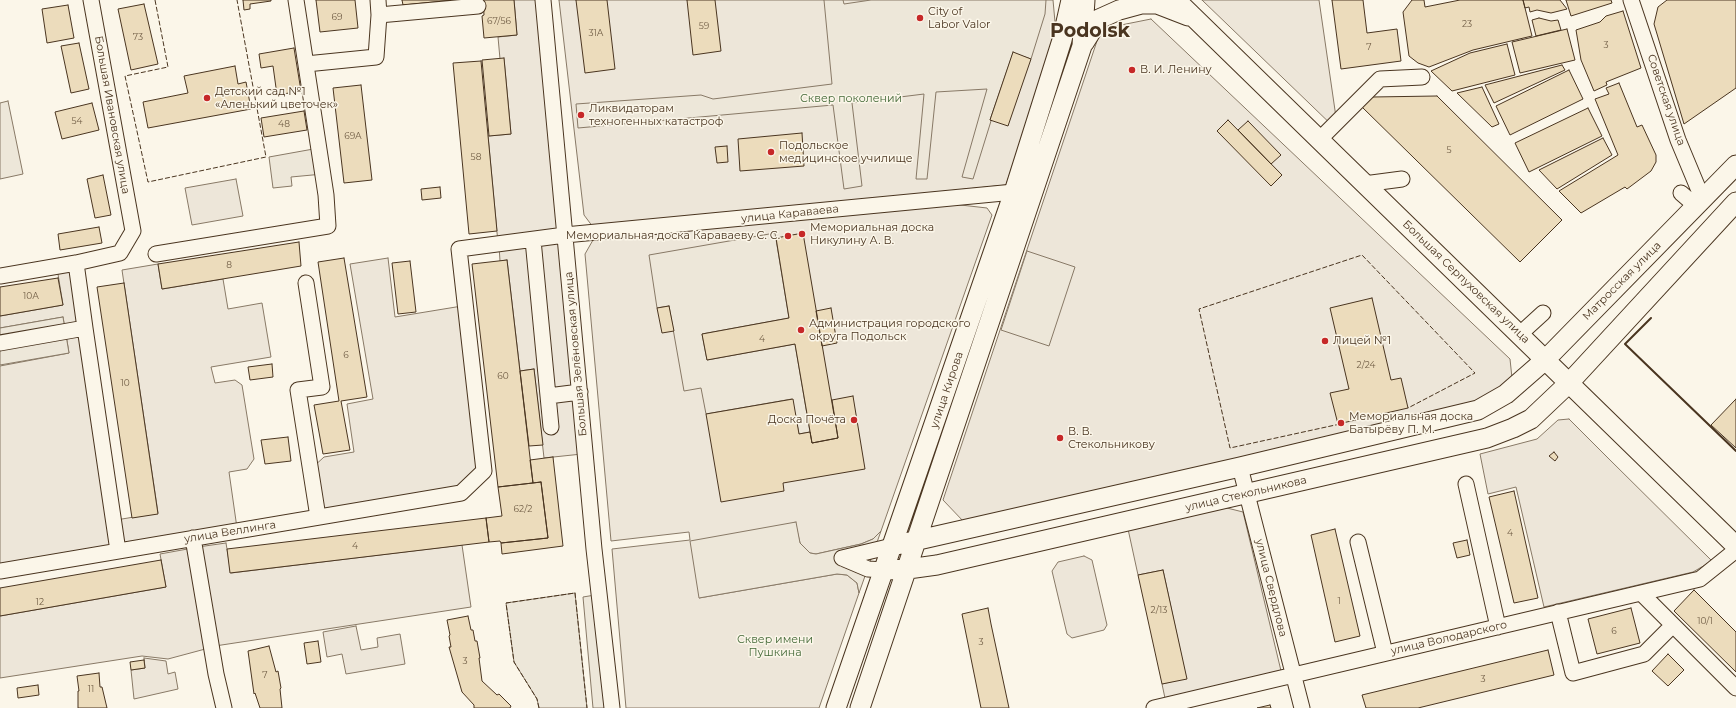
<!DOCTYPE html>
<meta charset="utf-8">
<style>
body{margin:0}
canvas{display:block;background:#fbf6e9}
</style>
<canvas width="1736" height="708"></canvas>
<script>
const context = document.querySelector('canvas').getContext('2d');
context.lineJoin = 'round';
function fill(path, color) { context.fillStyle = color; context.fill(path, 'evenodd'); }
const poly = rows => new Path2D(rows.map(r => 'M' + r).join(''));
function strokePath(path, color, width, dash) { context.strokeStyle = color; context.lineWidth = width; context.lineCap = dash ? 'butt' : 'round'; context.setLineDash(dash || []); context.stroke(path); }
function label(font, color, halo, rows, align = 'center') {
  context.font = font + ' Montserrat,sans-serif'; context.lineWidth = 3; context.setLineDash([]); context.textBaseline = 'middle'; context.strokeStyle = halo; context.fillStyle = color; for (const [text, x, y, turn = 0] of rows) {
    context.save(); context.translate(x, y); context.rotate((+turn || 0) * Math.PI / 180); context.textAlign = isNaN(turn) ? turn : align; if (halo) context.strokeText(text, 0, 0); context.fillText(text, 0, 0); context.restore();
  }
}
const green = poly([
 [514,0,538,0,561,234,498,243,488,136,511,134,504,59,500,59,498,37,517,35,514,0],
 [559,0,1053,0,1056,33,1006,185,593,227,584,215,559,0],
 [1202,0,1319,0,1338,131,1202,0],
 [1151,19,1510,359,1512,378,1503,391,1453,411,964,522,943,500,1101,29,1151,19],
 [236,179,243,216,192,225,185,188,236,179],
 [952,204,987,208,992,215,881,531,873,539,861,544,816,554,810,553,800,543,795,522,699,598,837,574,847,575,857,583,859,593,819,708,626,708,612,549,690,540,689,532,611,541,585,254,593,240,952,204],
 [562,237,582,454,544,458,534,369,520,371,507,260,500,261,499,246,562,237],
 [388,258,395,317,462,306,481,470,458,491,320,514,312,468,324,457,354,452,347,404,373,399,350,264,388,258],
 [158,264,162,289,223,279,228,309,262,303,271,357,211,367,215,383,235,380,242,385,254,459,247,469,229,472,237,528,120,548,116,520,158,513,122,270,158,264],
 [74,265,116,548,0,568,0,366,69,353,63,317,0,328,0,316,63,305,57,268,74,265],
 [1569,419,1607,457,1712,561,1693,572,1544,607,1516,487,1488,494,1480,454,1537,439,1558,420,1569,419],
 [1223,507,1243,512,1282,675,1166,703,1162,684,1186,678,1163,570,1138,575,1128,529,1223,507],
 [226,543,231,573,462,545,471,607,215,646,198,547,226,543],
 [193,548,209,648,168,659,142,656,0,678,0,616,166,587,160,554,193,548],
 [1084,556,1092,560,1107,625,1104,630,1072,638,1067,634,1052,571,1058,562,1084,556],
 [356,626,361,650,378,647,377,638,400,634,405,664,346,674,342,654,327,657,323,632,356,626],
 [144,658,166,661,168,674,175,672,178,689,134,699,131,670,145,668,144,658]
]);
fill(green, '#ede6d9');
strokePath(green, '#887966', 1);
const parking = poly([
 [824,0,843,0,844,4,871,0,1046,0,1045,14,1031,59,1013,53,990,120,991,121,973,179,962,177,987,89,936,92,927,179,916,179,924,94,852,103,862,186,844,189,833,105,578,128,576,104,701,95,713,99,832,84,824,0],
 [8,101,23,174,0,179,0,103,8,101],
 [319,148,323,174,291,177,292,186,273,188,269,157,319,148],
 [775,233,789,318,702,334,707,360,795,344,810,432,799,434,792,399,706,414,701,388,684,391,669,306,657,308,649,255,775,233],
 [1027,251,1075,267,1049,346,1001,330,1027,251],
 [63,317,69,353,0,365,0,328,63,317],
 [796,522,800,543,810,553,816,554,861,544,873,539,881,531,859,593,857,583,847,575,837,574,699,598,690,541,796,522],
 [575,593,587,708,539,708,537,699,514,662,506,603,575,593],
 [595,595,605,708,593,708,583,597,595,595]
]);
fill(parking, '#ede7d9');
strokePath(parking, '#887966', 1);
const building = poly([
 [243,0,271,0,271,1,250,4,250,9,244,10,243,0],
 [316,0,355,0,358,28,320,32,316,0],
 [402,0,454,0,403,5,402,0],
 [483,0,514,0,517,35,484,38,482,16,484,15,483,0],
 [576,0,607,0,615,69,585,73,576,0],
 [687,0,715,0,721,51,693,55,687,0],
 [1332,0,1363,0,1367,33,1397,29,1401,61,1341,69,1332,0],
 [1412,0,1424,0,1425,7,1460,0,1523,0,1532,36,1473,50,1429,67,1418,63,1409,56,1403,12,1412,0],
 [1523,0,1560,0,1567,9,1551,13,1537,10,1530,12,1529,7,1525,8,1523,0],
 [1566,0,1611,0,1612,3,1571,16,1566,0],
 [1667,0,1736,0,1736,88,1684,124,1654,24,1658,7,1667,0],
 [144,4,158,64,131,70,118,9,144,4],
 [68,5,74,38,47,43,42,9,68,5],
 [1623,11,1641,68,1606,82,1607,85,1594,91,1581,60,1576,30,1600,22,1606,16,1623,11],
 [1539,18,1551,21,1558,20,1561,30,1536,36,1532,20,1539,18],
 [1567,29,1575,60,1520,73,1512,42,1567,29],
 [79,43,89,89,71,93,61,46,79,43],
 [1507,44,1515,75,1452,91,1431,71,1470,53,1507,44],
 [294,48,301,91,277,95,273,66,261,68,259,54,294,48],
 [1013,52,1031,59,1008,126,990,120,1013,52],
 [504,58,511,134,489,136,482,60,504,58],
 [481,61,497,231,469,234,453,63,481,61],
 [1562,65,1565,70,1494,103,1485,85,1562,65],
 [235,66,238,84,246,82,251,109,148,128,143,102,188,93,184,76,235,66],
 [1569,70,1583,99,1510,135,1496,106,1569,70],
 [1619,83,1637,127,1642,125,1656,155,1656,162,1651,171,1627,189,1625,187,1581,213,1559,191,1618,155,1595,99,1609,94,1606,88,1619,83],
 [361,85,372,180,344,183,333,88,361,85],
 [1482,87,1499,124,1492,127,1457,93,1482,87],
 [1437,96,1562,220,1520,262,1362,107,1372,97,1437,96],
 [92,103,99,130,62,139,55,112,92,103],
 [1588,108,1602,136,1529,172,1515,143,1588,108],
 [304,111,307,130,264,137,261,118,304,111],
 [1228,120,1282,175,1271,186,1217,131,1228,120],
 [1248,121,1281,155,1271,164,1238,130,1248,121],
 [802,133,804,166,740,171,738,139,802,133],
 [1603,138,1612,155,1557,189,1539,170,1603,138],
 [727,146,728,162,717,163,715,147,727,146],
 [103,175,111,215,95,218,87,179,103,175],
 [440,187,441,198,422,200,421,189,440,187],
 [99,227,102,243,60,250,58,234,99,227],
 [803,233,838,438,812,443,795,344,707,360,702,334,789,318,776,238,803,233],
 [299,242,301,266,162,289,158,264,299,242],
 [344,258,367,397,341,401,350,450,323,454,314,405,339,401,318,262,344,258],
 [507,260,533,483,498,487,472,264,507,260],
 [410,261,416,312,398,314,392,263,410,261],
 [58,278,63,305,0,316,0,287,58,278],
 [124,283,158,514,132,518,97,287,124,283],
 [1372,298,1391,380,1401,378,1408,408,1338,424,1330,393,1349,389,1330,308,1372,298],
 [669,306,674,331,662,333,657,308,669,306],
 [831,308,837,343,822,346,816,311,831,308],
 [272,364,273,377,250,380,248,367,272,364],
 [534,369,543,445,529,446,520,371,534,369],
 [853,396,865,469,783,483,784,491,721,502,706,414,793,399,799,434,810,432,812,443,838,438,832,400,853,396],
 [1736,399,1736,448,1711,425,1736,399],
 [288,437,291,461,265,464,261,440,288,437],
 [1554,452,1558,457,1555,461,1549,456,1554,452],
 [553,457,563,546,502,554,501,543,548,538,541,482,533,483,530,460,553,457],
 [541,482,548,538,501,543,500,541,489,542,486,518,502,516,498,487,541,482],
 [1514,491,1538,598,1514,603,1489,497,1514,491],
 [486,518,489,542,230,573,227,549,486,518],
 [1335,529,1360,636,1335,642,1311,535,1335,529],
 [1467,540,1470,555,1457,558,1453,543,1467,540],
 [161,560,166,587,0,616,0,588,161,560],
 [1163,570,1187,679,1162,684,1138,575,1163,570],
 [1694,590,1736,632,1736,672,1674,611,1694,590],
 [988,608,991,624,1009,708,981,708,962,614,988,608],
 [1631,608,1640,643,1597,654,1588,619,1631,608],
 [468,616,471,630,473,630,475,641,477,641,480,658,479,658,482,681,497,695,499,694,511,706,510,708,474,708,474,705,462,692,449,647,451,647,449,636,450,635,447,620,468,616],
 [318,641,321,662,307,664,304,643,318,641],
 [269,646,276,672,278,671,281,688,280,689,282,708,260,708,255,693,254,694,248,651,269,646],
 [1548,650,1554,675,1418,708,1366,708,1362,695,1548,650],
 [1668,654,1684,670,1668,686,1652,671,1668,654],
 [144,660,145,668,131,670,130,662,144,660],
 [99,673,100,687,102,687,107,708,78,708,78,691,79,691,77,676,99,673],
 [38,685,39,695,18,698,17,688,38,685],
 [1270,705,1271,708,1257,708,1270,705]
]);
fill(building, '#ecdcbc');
strokePath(building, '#4a3520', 1);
const minor = poly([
 [378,0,379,15,478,6],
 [543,0,594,549,612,708],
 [1631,0,1678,140,1703,200],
 [306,64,376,57,379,15],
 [1319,140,1380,79,1422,77],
 [1364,184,1402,179],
 [1681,193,1696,206],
 [533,240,551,427],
 [156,254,328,226,326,195,296,0],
 [76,263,85,328],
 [0,276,76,263,120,253,133,231,91,0],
 [306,283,322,387,298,390,318,517],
 [1520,334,1543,313],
 [0,343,85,328,118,551],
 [548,396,580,392],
 [1240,467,1302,708],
 [1466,484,1498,627],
 [193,538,216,674,224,708],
 [1358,542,1385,653],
 [842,558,892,546],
 [842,558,868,569,884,570],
 [0,571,461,493,484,471,459,249,565,235,1014,192],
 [1641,593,1736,688],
 [1558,612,1573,673,1644,654,1673,625],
 [1154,708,1700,579,1736,550]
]);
const major = poly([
 [1176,0,1736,546],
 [1084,43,1099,19,1119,10,1141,4,1157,4,1188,16],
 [892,546,1240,467,1478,410,1506,394,1545,360,1736,165],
 [884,570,908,569,937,565,1487,438,1513,428,1531,419,1569,383,1736,202],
 [836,708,1014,192,1062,40,1071,0],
 [860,708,1082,46,1085,0]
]);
strokePath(minor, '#4a3520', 17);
strokePath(major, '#4a3520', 21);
strokePath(minor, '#fbf6e9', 15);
strokePath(major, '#fbf6e9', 19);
strokePath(poly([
 [155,0,168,67,125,76,148,182,266,157,237,0],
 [1340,424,1230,448,1199,309,1362,255,1475,373,1408,408],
 [539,708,537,699,514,662,506,603,575,593,587,708]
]), '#4a3520', 1, [5, 2]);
strokePath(poly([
 [1651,318,1625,344,1736,451]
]), '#4a3520', 2);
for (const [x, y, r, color] of [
 [920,18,4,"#c62828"],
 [1132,70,4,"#c62828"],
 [207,98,4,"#c62828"],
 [581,115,4,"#c62828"],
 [771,152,4,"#c62828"],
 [802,234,4,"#c62828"],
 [788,236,4,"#c62828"],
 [801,330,4,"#c62828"],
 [1325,341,4,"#c62828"],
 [854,420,4,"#c62828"],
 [1341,423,4,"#c62828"],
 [1060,438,4,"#c62828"]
]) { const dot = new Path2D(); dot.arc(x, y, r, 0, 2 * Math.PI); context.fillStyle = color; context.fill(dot); strokePath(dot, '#fbf6e9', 1.5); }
label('9px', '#725f47', null, [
 ["69",337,17],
 ["67/56",499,21],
 ["23",1467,24],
 ["59",704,26],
 ["31А",596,33],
 ["73",138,37],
 ["3",1606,45],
 ["7",1369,47],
 ["54",77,121],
 ["48",284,124],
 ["69А",353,136],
 ["5",1449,150],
 ["58",476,157],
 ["8",229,265],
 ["10А",31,296],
 ["4",762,339],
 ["6",346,355],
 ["2/24",1366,365],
 ["60",503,376],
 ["10",125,383],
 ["62/2",523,509],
 ["4",1510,533],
 ["4",355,546],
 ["1",1339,601],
 ["12",40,602],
 ["2/13",1159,610],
 ["10/1",1705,621],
 ["6",1614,631],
 ["3",981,642],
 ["3",465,661],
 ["7",265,675],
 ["3",1483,679],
 ["11",91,689]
]);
label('11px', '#4a3520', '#fbf6e9', [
 ["City of",928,12],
 ["Labor Valor",928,25],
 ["В. И. Ленину",1140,70],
 ["Детский сад №1",215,92],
 ["«Аленький цветочек»",215,105],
 ["Ликвидаторам",589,109],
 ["техногенных катастроф",589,122],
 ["Подольское",779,146],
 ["медицинское училище",779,159],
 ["Мемориальная доска",810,228],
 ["Никулину А. В.",810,241],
 ["Мемориальная доска Караваеву С. С.",780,236,"right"],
 ["Администрация городского",809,324],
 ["округа Подольск",809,337],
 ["Лицeй №1",1333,341],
 ["Мемориальная доска",1349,417],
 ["Батырёву П. М.",1349,430],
 ["Доска Почёта",846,420,"right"],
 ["В. В.",1068,432],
 ["Стекольникову",1068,445]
], 'left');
label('11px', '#436837', '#fbf6e9', [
 ["Сквер поколений",851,99],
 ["Сквер имени",775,640],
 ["Пушкина",775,653]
]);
label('11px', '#4a3520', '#fbf6e9', [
 ["Советская улица",1666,100,71],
 ["Большая Ивановская улица",112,115,80],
 ["улица Караваева",790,214,-6],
 ["Матросская улица",1622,281,-45],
 ["Большая Серпуховская улица",1466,282,44],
 ["Большая Зелёновская улица",576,354,-95],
 ["улица Кирова",947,390,-71],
 ["улица Стекольникова",1246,494,-13],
 ["улица Веллинга",230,532,-9],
 ["улица Свердлова",1271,588,76],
 ["улица Володарского",1449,638,-13]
]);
label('bold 19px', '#4a3520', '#fbf6e9', [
 ["Podolsk",1090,31]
]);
</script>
